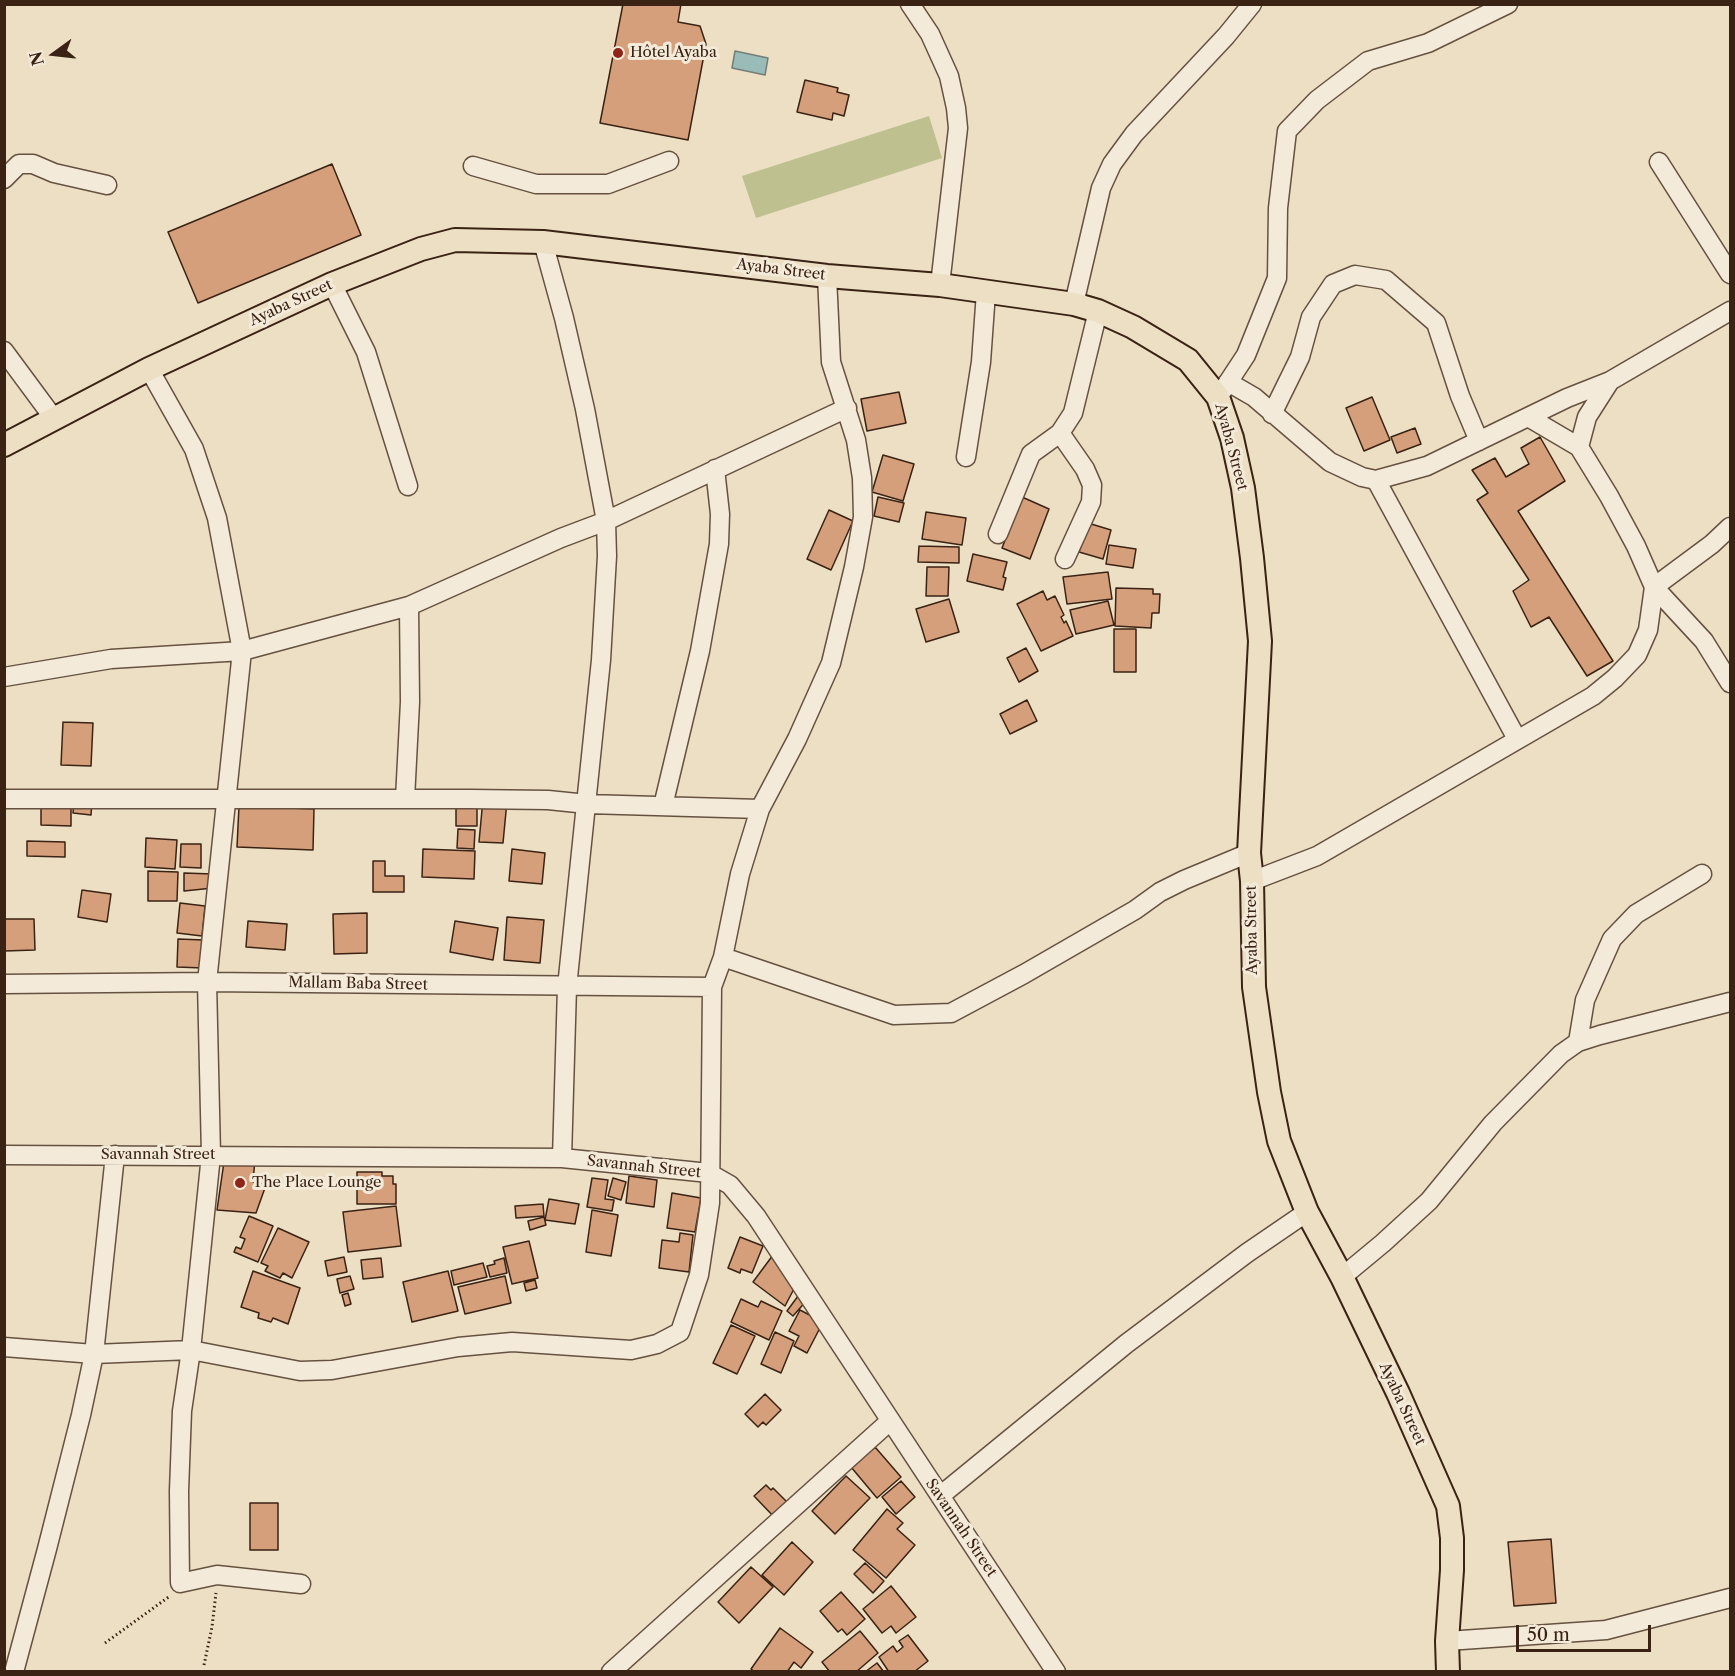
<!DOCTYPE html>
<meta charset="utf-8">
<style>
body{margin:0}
#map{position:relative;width:1735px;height:1676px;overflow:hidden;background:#ecdfc4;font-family:"Libre Caslon Text",serif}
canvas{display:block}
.frame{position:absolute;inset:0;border:6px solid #3a2214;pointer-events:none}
.north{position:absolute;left:24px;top:24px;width:60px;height:60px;-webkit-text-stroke:4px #f3ead9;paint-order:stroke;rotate:255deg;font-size:16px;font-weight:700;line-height:24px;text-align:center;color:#3a2214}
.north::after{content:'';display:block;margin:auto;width:21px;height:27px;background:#3a2214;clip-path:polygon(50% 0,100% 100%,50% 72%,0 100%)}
.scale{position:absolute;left:1516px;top:1625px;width:135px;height:27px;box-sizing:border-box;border:3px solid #3a2214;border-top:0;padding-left:8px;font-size:18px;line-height:21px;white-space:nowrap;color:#3a2214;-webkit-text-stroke:4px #f3ead9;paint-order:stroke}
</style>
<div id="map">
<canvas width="1735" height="1676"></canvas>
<div class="frame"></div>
<div class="north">N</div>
<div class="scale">50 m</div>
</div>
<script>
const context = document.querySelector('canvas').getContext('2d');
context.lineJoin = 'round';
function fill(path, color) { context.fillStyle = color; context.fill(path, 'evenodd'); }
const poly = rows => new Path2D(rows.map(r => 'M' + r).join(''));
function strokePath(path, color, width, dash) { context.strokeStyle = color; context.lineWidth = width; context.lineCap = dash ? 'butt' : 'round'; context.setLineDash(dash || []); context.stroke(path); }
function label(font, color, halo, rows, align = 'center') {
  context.font = font + ' "Libre Caslon Text",serif'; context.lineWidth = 6; context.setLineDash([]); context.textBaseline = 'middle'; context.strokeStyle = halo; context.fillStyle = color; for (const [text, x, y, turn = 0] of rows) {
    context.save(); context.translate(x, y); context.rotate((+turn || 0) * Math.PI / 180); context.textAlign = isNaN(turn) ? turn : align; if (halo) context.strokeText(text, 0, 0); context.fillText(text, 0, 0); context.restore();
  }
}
fill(poly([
 [929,116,942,158,756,218,742,176]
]), '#bec090');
const water = poly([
 [735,51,768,58,765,75,732,68,735,51]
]);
fill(water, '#99bcb9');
strokePath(water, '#737e77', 1.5);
const building = poly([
 [623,4,681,4,678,22,700,26,706,44,688,140,600,123,623,4],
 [805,80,838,88,837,92,849,95,844,116,833,113,832,120,797,112,805,80],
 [332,164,361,235,198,303,168,232,332,164],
 [899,392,906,423,867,431,861,399,899,392],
 [1372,397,1390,440,1364,451,1346,408,1372,397],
 [1415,428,1421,444,1397,453,1391,437,1415,428],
 [1540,437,1565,481,1518,511,1613,661,1587,676,1549,617,1531,627,1513,591,1529,580,1477,500,1488,493,1472,470,1495,458,1506,477,1529,464,1521,448,1540,437],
 [883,455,914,464,903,501,872,492,883,455],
 [878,497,904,503,899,522,874,516,878,497],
 [1022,497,1049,509,1030,559,1002,548,1022,497],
 [829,510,853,521,831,570,807,559,829,510],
 [926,512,966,518,962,545,922,539,926,512],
 [1088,523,1111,530,1103,559,1079,552,1088,523],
 [1109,545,1136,549,1133,568,1106,564,1109,545],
 [919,546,959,547,959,563,918,562,919,546],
 [973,554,1007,562,1003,577,1006,578,1003,590,967,581,973,554],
 [927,567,949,567,948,596,926,596,927,567],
 [1108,572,1112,599,1067,604,1063,577,1108,572],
 [1116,588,1153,589,1153,594,1160,594,1159,613,1152,613,1151,628,1115,626,1116,588],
 [1043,591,1047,600,1055,596,1064,615,1061,617,1064,623,1066,621,1073,636,1041,651,1017,604,1043,591],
 [949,599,959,632,926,642,916,609,949,599],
 [1108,601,1114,625,1076,634,1070,610,1108,601],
 [1114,629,1136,629,1136,672,1114,672,1114,629],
 [1026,648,1038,671,1019,682,1007,658,1026,648],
 [1027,700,1037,721,1010,734,1000,714,1027,700],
 [63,722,93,723,91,766,61,765,63,722],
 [74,799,92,801,91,815,73,813,74,799],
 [483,799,507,801,503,843,479,842,483,799],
 [456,804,477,804,477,826,456,826,456,804],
 [41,806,71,806,71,826,41,825,41,806],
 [239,806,314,809,313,850,237,847,239,806],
 [458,829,475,830,474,849,457,848,458,829],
 [146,838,177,840,175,869,145,867,146,838],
 [27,841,65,842,65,857,27,856,27,841],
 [181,844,201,844,201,868,180,867,181,844],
 [423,849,475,851,474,879,422,877,423,849],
 [512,849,545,853,542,884,509,881,512,849],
 [373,861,385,861,385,876,404,876,404,892,373,892,373,861],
 [148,871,178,872,177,901,148,901,148,871],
 [184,873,213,874,213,888,184,891,184,873],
 [82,890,111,894,107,922,78,917,82,890],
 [180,903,205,906,202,936,177,933,180,903],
 [367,913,367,953,334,954,333,914,367,913],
 [507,917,544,920,540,963,504,960,507,917],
 [4,919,34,919,35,950,4,951,4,919],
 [248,921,287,924,285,950,246,947,248,921],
 [455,921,498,928,493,960,450,952,455,921],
 [178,939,204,940,203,968,177,967,178,939],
 [225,1155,255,1159,253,1182,266,1185,256,1213,217,1210,225,1155],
 [357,1172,382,1172,382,1176,393,1176,393,1184,396,1184,396,1204,357,1204,357,1172],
 [629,1176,657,1180,654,1207,626,1203,629,1176],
 [592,1178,608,1180,605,1199,614,1200,612,1211,587,1207,592,1178],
 [613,1178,626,1182,621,1200,608,1196,613,1178],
 [672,1193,701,1198,695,1232,667,1228,672,1193],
 [549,1199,579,1204,575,1224,545,1220,549,1199],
 [543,1204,544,1216,516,1218,515,1206,543,1204],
 [396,1206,401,1246,348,1252,343,1212,396,1206],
 [592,1210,618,1215,611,1256,586,1252,592,1210],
 [249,1216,273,1226,258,1262,234,1252,236,1247,241,1249,245,1239,240,1237,249,1216],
 [544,1217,546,1225,530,1230,528,1221,544,1217],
 [278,1228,309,1242,292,1278,283,1273,280,1278,265,1271,268,1266,261,1263,278,1228],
 [680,1233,693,1235,689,1272,659,1268,662,1240,679,1242,680,1233],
 [740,1237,763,1246,752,1273,741,1269,740,1273,728,1268,740,1237],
 [529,1241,538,1278,512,1284,503,1247,529,1241],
 [773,1255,796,1285,785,1306,753,1282,773,1255],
 [344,1257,347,1272,328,1276,325,1261,344,1257],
 [381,1258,383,1277,363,1279,361,1260,381,1258],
 [504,1258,507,1273,490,1277,487,1266,495,1264,494,1261,504,1258],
 [483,1263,487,1277,454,1285,451,1271,483,1263],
 [253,1271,300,1288,288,1324,273,1318,271,1322,258,1318,259,1313,241,1307,253,1271],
 [448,1271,458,1311,412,1322,403,1282,448,1271],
 [350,1276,354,1289,340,1293,337,1279,350,1276],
 [505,1276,511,1303,465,1314,458,1287,505,1276],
 [535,1280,537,1288,526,1291,524,1283,535,1280],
 [801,1292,808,1299,793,1316,787,1311,801,1292],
 [348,1293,351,1304,345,1306,342,1295,348,1293],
 [741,1299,758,1307,761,1301,782,1311,769,1340,731,1322,741,1299],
 [800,1310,823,1322,807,1353,794,1346,799,1336,789,1331,800,1310],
 [731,1325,755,1336,737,1374,713,1363,731,1325],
 [775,1332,794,1341,781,1373,761,1364,775,1332],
 [765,1394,781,1410,766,1425,763,1422,758,1427,745,1414,765,1394],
 [875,1447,901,1477,877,1498,851,1467,875,1447],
 [846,1476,870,1498,835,1534,812,1511,846,1476],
 [901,1481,915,1497,896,1514,882,1497,901,1481],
 [766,1485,771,1490,773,1488,791,1506,777,1520,754,1496,766,1485],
 [250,1503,278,1503,278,1550,250,1550,250,1503],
 [887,1509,903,1523,897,1529,915,1545,886,1578,853,1550,887,1509],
 [1551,1539,1556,1603,1514,1606,1508,1542,1551,1539],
 [792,1542,813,1562,784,1595,762,1575,792,1542],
 [865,1563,884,1581,873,1593,854,1574,865,1563],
 [751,1567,773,1587,739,1623,718,1602,751,1567],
 [891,1586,916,1617,896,1633,891,1626,882,1633,863,1609,891,1586],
 [841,1592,865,1619,847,1635,842,1629,838,1632,820,1611,841,1592],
 [780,1628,813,1652,801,1668,794,1662,787,1672,755,1672,751,1669,780,1628],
 [860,1631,878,1653,856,1672,830,1672,822,1662,860,1631],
 [908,1635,928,1661,914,1672,889,1672,879,1657,893,1646,897,1652,903,1647,899,1641,908,1635],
 [877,1663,884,1672,865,1672,877,1663]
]);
fill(building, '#d59f7b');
strokePath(building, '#3a2214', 1.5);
const minor = poly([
 [910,4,930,34,949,76,956,108,958,128,940,285],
 [1659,162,1730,274],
 [473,166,536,184,608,184,669,161],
 [4,179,19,164,33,164,54,173,107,185],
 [543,242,564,318,585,409,606,521,607,556,601,660,567,987,562,1158],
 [332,284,366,352,408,486],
 [1074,304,1101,188,1112,164,1134,134,1226,36,1252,4],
 [4,351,55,420],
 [149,369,194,449,217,518,242,651,207,982,211,1155,191,1350,182,1411,179,1491,180,1583,217,1575,301,1584],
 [1610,381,1587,417,1579,447,1609,496,1636,546,1654,587,1704,641,1730,683],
 [1228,382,1254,397,1330,462,1362,477,1376,480,1427,466,1567,398,1610,381,1730,311],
 [1223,390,1246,355,1277,278,1278,208,1287,131,1317,100,1368,61,1428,43,1508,4],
 [1272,414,1300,357,1311,317,1333,284,1355,275,1386,280,1436,323,1460,396,1479,441],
 [1528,417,1579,447],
 [1060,433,1085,469,1092,485,1091,502,1065,559],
 [966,457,981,362,986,292],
 [1376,480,1517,739],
 [998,534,1031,454,1060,433,1073,413,1098,311],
 [4,677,111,659,242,651,409,606,561,538,606,521,847,408],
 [4,799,470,799,548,800,587,804,760,809],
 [405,799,410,702,409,606],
 [663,806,700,651,719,544,720,514,715,469],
 [1252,881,1317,856,1593,696,1615,678,1637,655,1648,630,1654,587,1712,544,1730,527],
 [723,957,894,1015,951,1013,1024,974,1135,910,1160,892,1184,880,1249,853],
 [4,984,207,982,712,987],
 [1578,1042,1585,1000,1612,939,1636,914,1702,874],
 [4,1155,562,1158,709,1173,730,1185,756,1216,1056,1672],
 [1342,1277,1383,1243,1429,1201,1493,1123,1561,1054,1578,1042,1600,1035,1730,1002],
 [4,1347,94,1354,115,1155],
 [940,1496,1126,1344,1247,1253,1307,1212],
 [1447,1641,1606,1630,1730,1598],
 [14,1672,47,1549,81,1415,94,1354,191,1350,300,1371,332,1370,458,1347,512,1342,631,1350,657,1344,680,1332,699,1275,710,1203,712,987,723,957,740,874,760,809,797,739,831,663,854,567,863,517,862,478,856,440,831,362,827,276],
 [611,1672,890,1421]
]);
const major = poly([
 [4,445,149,369,332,284,421,249,455,240,543,242,827,276,940,285,1074,304,1098,311,1133,327,1188,360,1218,397,1232,438,1243,488,1252,558,1260,641,1249,853,1252,881,1254,987,1269,1092,1279,1141,1307,1212,1342,1277,1398,1393,1448,1506,1452,1538,1452,1570,1447,1641,1448,1672]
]);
strokePath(minor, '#665140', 21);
strokePath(major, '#3a2214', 26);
strokePath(poly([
 [105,1643,170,1596],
 [204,1665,212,1627,216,1593]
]), '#3a2214', 3, [1.5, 3]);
strokePath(minor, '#f3ead9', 18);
strokePath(major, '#ecdfc4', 22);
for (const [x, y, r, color] of [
 [618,53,6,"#8f2418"],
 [240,1183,6,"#8f2418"]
]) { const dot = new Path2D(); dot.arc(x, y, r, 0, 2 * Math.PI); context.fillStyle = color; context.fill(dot); strokePath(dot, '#f3ead9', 2); }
label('15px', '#3a2214', '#f3ead9', [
 ["Hôtel Ayaba",630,53],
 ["The Place Lounge",252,1183]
], 'left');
label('15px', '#3a2214', '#f3ead9', [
 ["Ayaba Street",781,270,7],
 ["Ayaba Street",291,303,-25],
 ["Ayaba Street",1231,447,75],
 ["Ayaba Street",1252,930,-91],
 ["Mallam Baba Street",358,984,1],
 ["Savannah Street",158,1155],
 ["Savannah Street",644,1167,6],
 ["Ayaba Street",1402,1404,65],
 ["Savannah Street",961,1528,56]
]);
</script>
